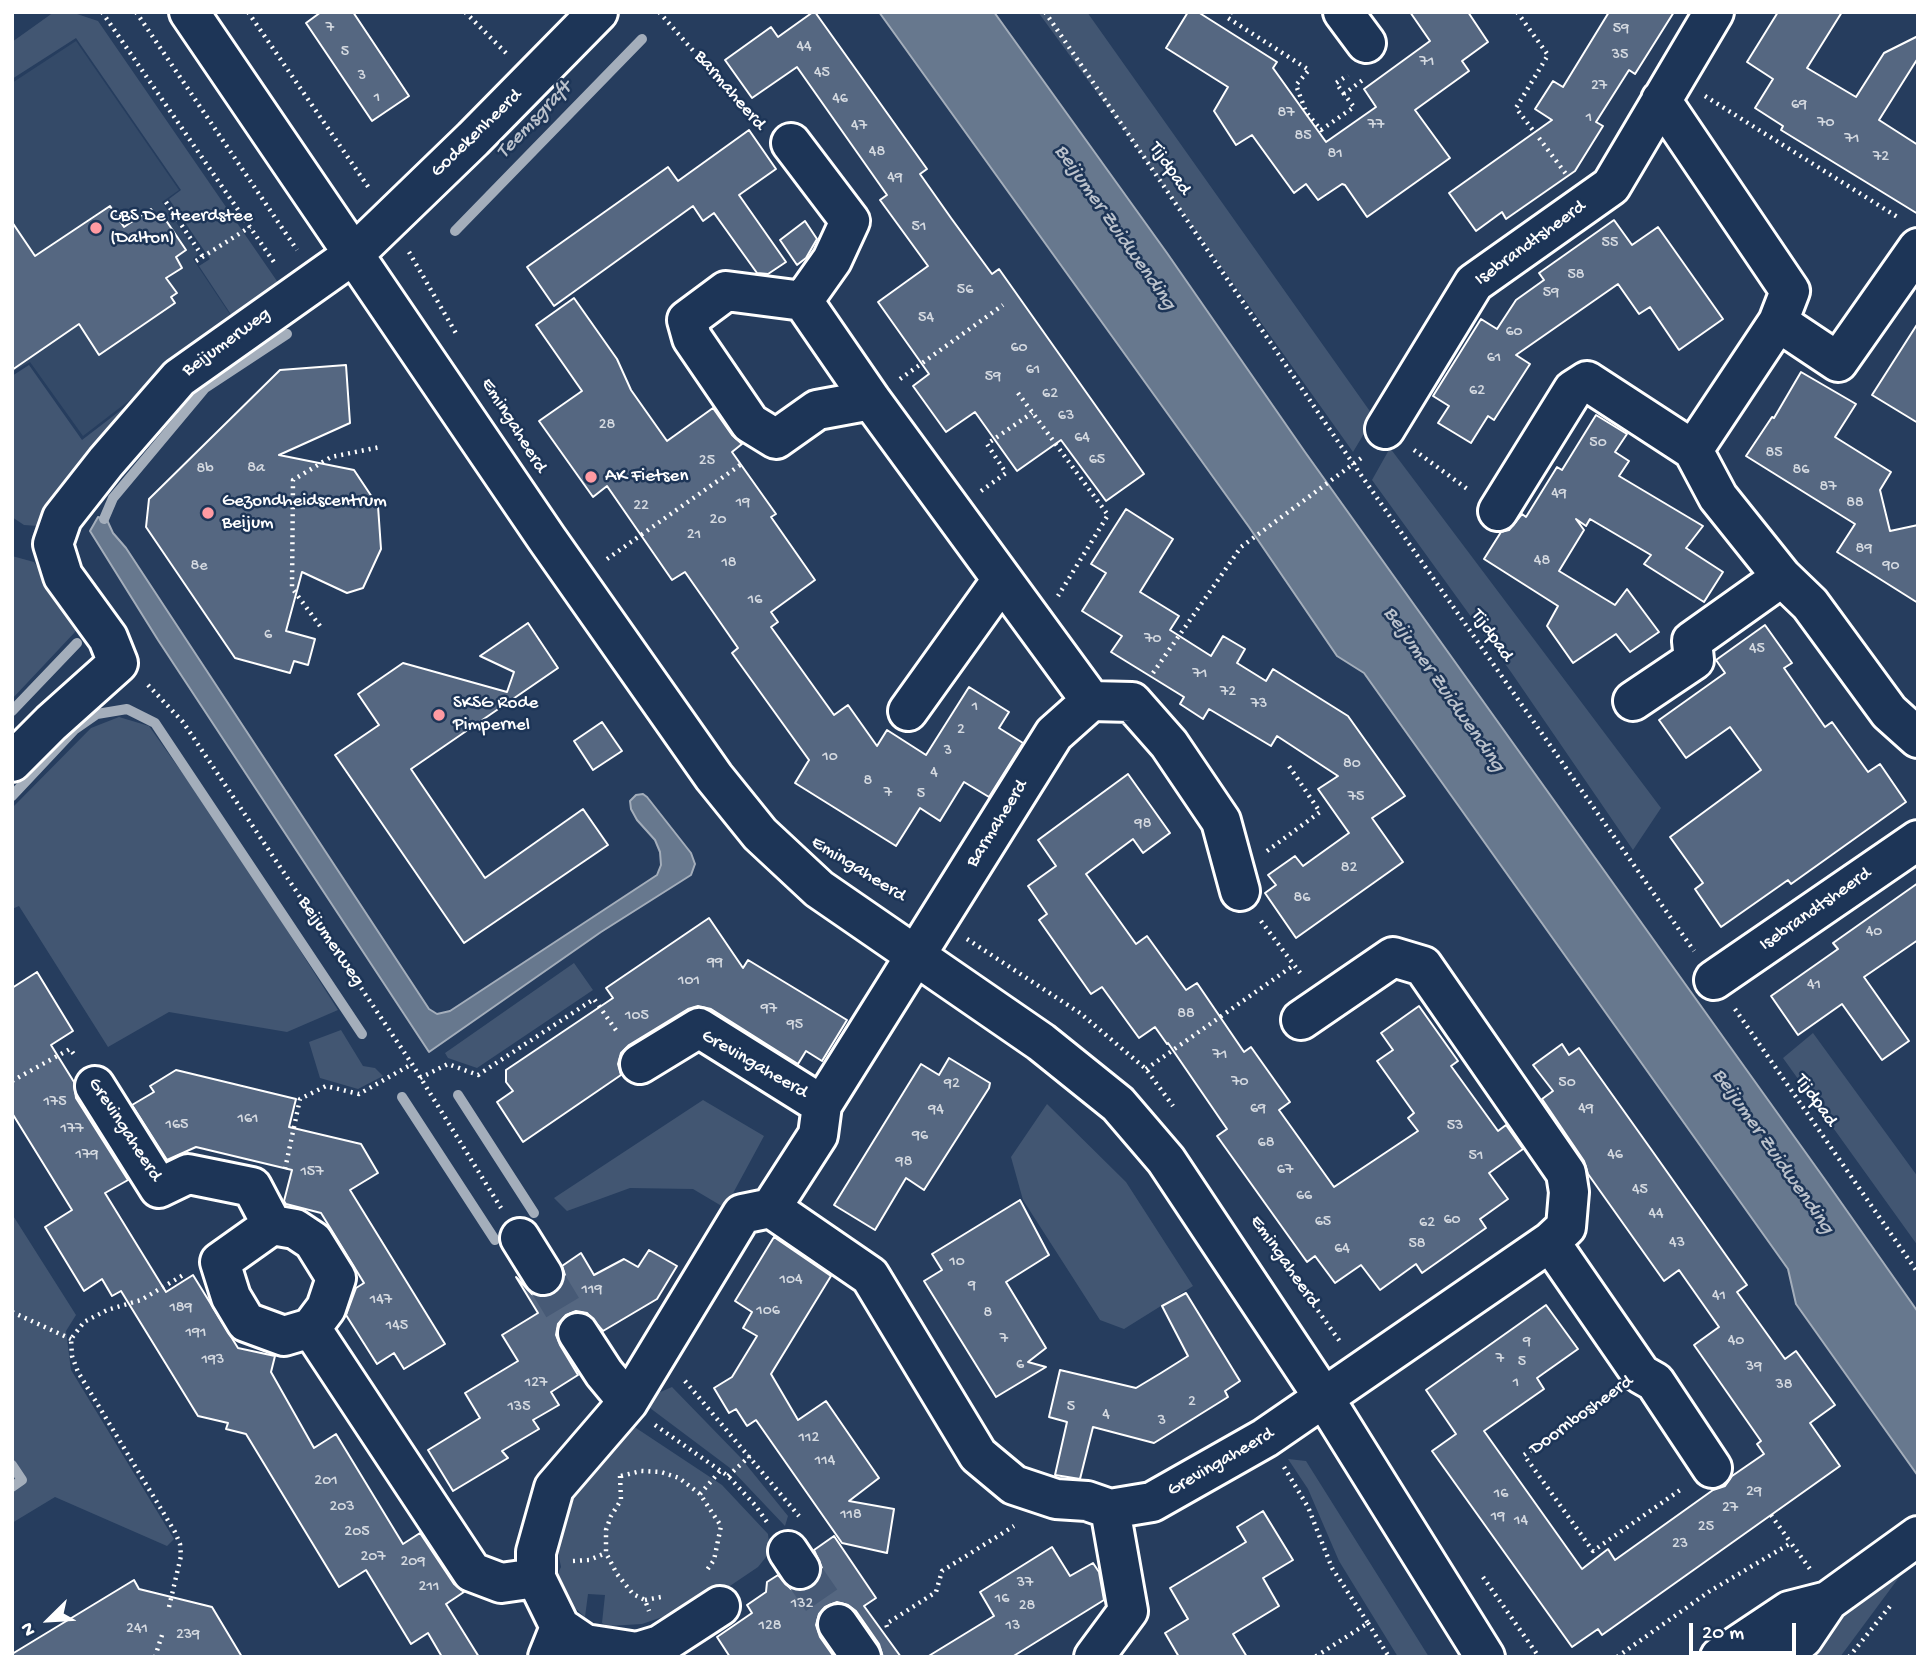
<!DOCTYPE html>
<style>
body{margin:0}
#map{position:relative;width:1930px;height:1669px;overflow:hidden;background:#263d5e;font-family:"Gochi Hand",sans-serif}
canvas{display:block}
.frame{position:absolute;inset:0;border:14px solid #fff;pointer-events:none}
.north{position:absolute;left:14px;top:1585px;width:70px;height:70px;-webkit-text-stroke:5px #1d3557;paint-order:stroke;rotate:246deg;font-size:19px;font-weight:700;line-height:28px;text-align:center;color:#fff}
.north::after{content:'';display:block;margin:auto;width:24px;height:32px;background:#fff;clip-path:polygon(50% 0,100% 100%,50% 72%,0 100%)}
.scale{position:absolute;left:1689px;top:1623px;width:107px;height:32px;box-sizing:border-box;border:4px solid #fff;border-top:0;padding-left:9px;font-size:21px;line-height:24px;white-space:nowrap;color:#fff;-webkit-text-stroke:5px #1d3557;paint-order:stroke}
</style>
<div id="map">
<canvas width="1930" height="1669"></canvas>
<div class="frame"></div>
<div class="north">N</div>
<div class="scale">20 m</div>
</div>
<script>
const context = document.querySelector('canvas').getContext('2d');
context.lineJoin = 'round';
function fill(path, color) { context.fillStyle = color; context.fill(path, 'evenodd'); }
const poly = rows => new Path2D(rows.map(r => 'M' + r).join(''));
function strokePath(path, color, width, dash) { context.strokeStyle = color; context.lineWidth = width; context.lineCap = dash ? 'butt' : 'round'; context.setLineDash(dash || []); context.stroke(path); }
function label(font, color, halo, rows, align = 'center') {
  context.font = font + ' "Gochi Hand",sans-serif'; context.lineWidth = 5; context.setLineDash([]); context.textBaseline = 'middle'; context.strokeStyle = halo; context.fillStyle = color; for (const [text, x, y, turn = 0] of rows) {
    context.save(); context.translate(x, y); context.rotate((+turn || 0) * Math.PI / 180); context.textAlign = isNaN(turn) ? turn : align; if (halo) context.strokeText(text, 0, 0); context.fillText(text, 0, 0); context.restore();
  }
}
fill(poly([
 [76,41,179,190,162,202,198,254,193,259,231,316,172,356,135,396,83,436,30,362,12,372,12,83]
]), '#344a68');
fill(poly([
 [54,12,71,12,98,21,279,284,270,297,51,521,38,526,24,525,12,517,12,376,29,365,82,440,134,400,172,359,232,316,199,266,210,259,169,199,181,190,76,38,12,79,12,42],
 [1038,12,1087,12,1374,417,1353,452,1122,127],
 [1390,448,1661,808,1633,850,1511,672,1372,480],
 [12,556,34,562,78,625,75,632,12,699],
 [119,717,149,726,229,839,338,1010,287,1032,169,1012,108,1047,19,906,12,909,12,808,91,728],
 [574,963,593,990,477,1068,448,1058,445,1053],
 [341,1030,363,1066,375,1068,383,1076,358,1089,320,1078,309,1042],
 [1813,1033,1918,1177,1918,1246,1783,1058],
 [703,1100,764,1136,725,1208,693,1189,630,1188,567,1211,554,1198],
 [1047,1104,1126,1182,1193,1286,1124,1329,1100,1320,1023,1200,1011,1157],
 [12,1214,76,1315,66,1331,71,1370,174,1539,167,1546,55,1497,12,1523],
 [672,1387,740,1457,788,1516,785,1526,730,1468,650,1408,658,1393],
 [630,1424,722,1485,768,1534,770,1552,758,1567,721,1592,677,1612,642,1624,608,1626,602,1623,605,1595,588,1594,585,1617,568,1602,554,1581,561,1567,556,1542,570,1502],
 [1288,1459,1306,1461,1429,1657,1398,1657,1339,1561,1308,1489],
 [1906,1568,1840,1657,1799,1657,1852,1607]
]), '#425672');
const water = poly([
 [879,12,994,12,1167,253,1305,452,1826,1181,1918,1312,1918,1476,1796,1304,1788,1269,1364,673,1337,656,1249,527,879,12],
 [98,517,107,520,113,533,126,548,429,1009,437,1014,450,1011,657,875,661,865,660,852,655,840,637,820,631,809,630,801,636,795,643,794,647,797,691,853,695,864,691,875,601,932,429,1052,158,640,90,531,98,517]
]);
fill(water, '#67788e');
strokePath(water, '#a4aebb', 2);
strokePath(poly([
 [455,231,642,39],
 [104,519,113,498,205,388,287,334],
 [12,711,77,643],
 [12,796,74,730,97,714,127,709,155,723,362,1034],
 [458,1095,534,1213],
 [402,1097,495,1240],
 [12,1465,22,1480,12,1487]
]), '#a4aebb', 10);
const building = poly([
 [321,12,353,12,409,96,372,121,306,23,321,12],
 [813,12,815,12,927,169,920,174,951,218,992,274,999,269,1144,474,1106,501,1061,440,1017,471,975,412,946,432,913,386,929,374,878,302,928,266,880,200,887,195,797,67,752,98,725,60,771,27,778,37,813,12],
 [1188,12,1198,12,1277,62,1273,68,1326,142,1376,107,1364,89,1430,41,1410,12,1468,12,1488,42,1462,61,1469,71,1415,110,1450,158,1367,217,1345,185,1342,184,1318,200,1306,184,1294,193,1252,135,1236,145,1214,111,1228,87,1166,48,1188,12],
 [1609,12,1674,12,1635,74,1629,70,1596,122,1603,126,1575,171,1506,219,1502,212,1476,231,1449,193,1552,120,1535,109,1553,81,1563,87,1609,12],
 [1778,12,1842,12,1807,68,1856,97,1884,53,1918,36,1918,58,1879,120,1918,145,1918,214,1781,130,1783,126,1755,108,1773,79,1747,62,1778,12],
 [749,130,776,169,739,195,786,262,768,274,757,273,714,213,703,221,693,206,554,306,527,267,668,167,678,181,749,130],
 [110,206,124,227,151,209,158,220,163,216,186,250,176,257,182,268,166,278,177,293,171,297,175,303,99,355,79,324,12,370,12,222,35,256,110,206],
 [1614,220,1632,245,1658,227,1723,319,1679,350,1650,307,1639,314,1618,284,1516,355,1530,364,1494,420,1488,416,1471,443,1438,423,1449,406,1433,396,1481,319,1497,329,1516,300,1544,280,1539,273,1614,220],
 [805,221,817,239,806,258,797,265,780,240,805,221],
 [574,298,617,359,631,390,667,441,713,408,732,435,742,444,732,452,776,514,771,517,815,580,771,612,778,622,771,627,834,715,848,705,877,746,887,730,926,755,969,687,1009,712,999,728,1023,743,989,797,964,782,940,821,920,808,896,846,795,783,809,760,732,653,738,648,713,612,685,572,672,580,607,486,593,497,539,421,582,391,536,325,574,298],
 [1918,323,1918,423,1872,395,1918,323],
 [346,365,350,423,279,455,354,470,378,506,381,549,363,588,347,593,302,572,286,631,315,639,308,665,294,661,290,673,235,658,146,527,149,499,280,370,346,365],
 [1801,372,1856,404,1835,437,1891,472,1880,490,1890,531,1918,525,1918,603,1837,552,1855,524,1746,456,1772,417,1774,418,1801,372],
 [1596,415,1627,434,1615,452,1629,461,1619,476,1703,526,1686,548,1723,572,1704,602,1644,564,1651,555,1590,519,1586,526,1576,519,1584,530,1559,571,1615,605,1627,589,1659,632,1630,652,1616,634,1573,663,1547,626,1558,606,1484,559,1501,532,1509,530,1522,514,1526,517,1557,467,1562,470,1596,415],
 [1126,509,1173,539,1140,592,1179,616,1170,630,1211,656,1223,636,1245,649,1237,663,1266,681,1273,669,1348,716,1405,796,1372,818,1403,862,1296,938,1265,893,1276,885,1268,875,1295,856,1303,866,1349,833,1318,789,1338,776,1277,736,1271,746,1209,709,1203,719,1180,704,1184,697,1111,652,1122,636,1082,611,1106,573,1091,564,1126,509],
 [528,623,558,668,411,769,485,878,583,809,608,845,464,943,335,755,379,725,358,694,403,663,507,692,514,672,480,656,528,623],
 [1765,625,1792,663,1784,668,1825,727,1832,722,1868,772,1880,764,1906,802,1791,884,1788,880,1721,927,1695,889,1703,883,1670,837,1761,770,1730,727,1686,758,1659,720,1725,673,1716,660,1765,625],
 [602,722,622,751,593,770,574,741,602,722],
 [1128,774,1170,833,1143,853,1133,839,1086,874,1136,944,1147,936,1186,990,1197,983,1244,1052,1251,1047,1290,1102,1279,1110,1334,1187,1418,1131,1408,1118,1414,1113,1377,1061,1393,1050,1381,1033,1419,1006,1458,1061,1451,1066,1498,1131,1506,1125,1523,1149,1489,1173,1508,1199,1480,1219,1486,1228,1422,1273,1416,1264,1380,1290,1361,1265,1335,1283,1315,1256,1307,1262,1217,1136,1227,1129,1168,1043,1167,1044,1155,1027,1139,1038,1102,987,1091,994,1039,920,1047,914,1028,886,1056,866,1038,840,1128,774],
 [1918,883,1918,940,1864,977,1909,1041,1882,1060,1842,1004,1798,1035,1771,996,1838,949,1833,943,1918,883],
 [709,918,743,968,748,960,847,1020,822,1061,806,1051,798,1064,711,1009,698,1006,688,1009,629,1045,621,1053,618,1064,621,1075,523,1142,497,1102,513,1091,506,1082,506,1070,613,998,606,988,709,918],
 [37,972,73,1031,51,1045,74,1082,76,1098,128,1180,105,1193,166,1292,193,1275,238,1348,275,1356,271,1372,314,1448,336,1434,403,1544,420,1533,454,1584,464,1592,446,1604,479,1657,442,1657,428,1633,411,1644,366,1570,339,1587,246,1434,226,1429,228,1423,198,1416,121,1291,112,1296,102,1279,84,1291,45,1227,72,1210,12,1113,12,988,37,972],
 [1562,1044,1569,1055,1579,1048,1653,1152,1747,1285,1737,1292,1785,1359,1796,1351,1835,1405,1810,1423,1840,1466,1602,1635,1598,1629,1572,1647,1432,1451,1456,1434,1426,1390,1546,1305,1578,1349,1537,1378,1544,1389,1484,1431,1582,1569,1608,1549,1615,1560,1713,1490,1725,1486,1732,1476,1764,1454,1757,1444,1761,1441,1694,1345,1719,1327,1679,1270,1664,1281,1588,1174,1584,1161,1542,1099,1553,1091,1533,1065,1562,1044],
 [949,1058,990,1083,989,1088,924,1190,906,1178,875,1230,834,1205,921,1064,939,1075,949,1058],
 [176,1070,296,1099,289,1127,361,1144,378,1173,350,1190,445,1344,404,1369,394,1353,377,1364,346,1315,356,1288,364,1283,321,1213,286,1204,284,1201,292,1170,196,1147,167,1160,132,1105,154,1092,150,1086,176,1070],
 [1020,1200,1049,1255,1006,1282,1046,1348,1028,1362,1046,1367,996,1397,924,1281,942,1270,932,1254,1020,1200],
 [774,1237,831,1276,771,1374,798,1420,826,1401,879,1478,849,1501,894,1509,887,1553,842,1543,756,1420,747,1426,736,1409,729,1413,714,1388,732,1377,757,1336,743,1328,752,1312,735,1301,774,1237],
 [649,1250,677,1266,657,1299,603,1331,587,1313,576,1311,566,1315,558,1324,556,1335,560,1345,578,1375,551,1392,559,1405,533,1420,539,1429,502,1451,508,1458,453,1491,428,1450,480,1418,465,1393,518,1361,502,1335,538,1313,516,1277,532,1294,544,1297,555,1293,562,1286,565,1275,562,1266,581,1253,594,1275,624,1259,638,1267,649,1250],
 [1186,1293,1240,1381,1225,1391,1228,1397,1154,1443,1093,1427,1080,1479,1055,1475,1067,1422,1049,1417,1060,1370,1136,1388,1161,1373,1188,1356,1162,1306,1186,1293],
 [1263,1511,1293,1560,1263,1578,1279,1606,1233,1634,1247,1657,1179,1657,1165,1633,1188,1619,1170,1588,1246,1542,1237,1527,1263,1511],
 [834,1536,876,1598,864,1606,901,1657,883,1657,879,1644,856,1611,848,1605,837,1602,825,1607,819,1614,816,1625,820,1637,834,1657,730,1657,717,1637,752,1613,747,1605,766,1592,767,1582,778,1575,791,1589,802,1591,813,1587,819,1579,822,1568,814,1550,834,1536],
 [1052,1547,1070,1576,1093,1563,1099,1572,1104,1600,1012,1657,927,1657,994,1616,980,1592,1052,1547],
 [134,1580,139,1589,212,1607,242,1657,12,1657,12,1654,134,1580]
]);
fill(building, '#556781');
strokePath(building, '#fff', 2);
strokePath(poly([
 [543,1275,578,1333],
 [800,1569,838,1624]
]), '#475a76', 38, [38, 19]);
const minor = poly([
 [189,12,547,539,714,777,760,834,819,889,1041,1042,1118,1104,1166,1160,1324,1398,1485,1657],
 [1343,12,1366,43],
 [1661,100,1790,291,1778,322,1693,450,1718,497,1782,577,1810,604,1889,712,1918,738],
 [791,143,850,221,832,260,803,301,871,400,1091,701,1132,702,1169,744,1221,821,1240,891],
 [803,301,726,291,687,320,692,338,750,423,776,439,817,410,871,400],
 [1778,322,1838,362,1918,248],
 [1385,429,1474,283,1611,186,1714,12],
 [1498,511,1573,390,1587,381,1693,450],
 [1633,701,1694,660,1692,641,1782,577],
 [908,711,1001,581],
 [12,762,51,723,118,663,108,638,63,576,53,544,62,518,106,462,179,378,354,254,473,139,598,12],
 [1714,980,1918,840],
 [1301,1020,1393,957,1423,966,1566,1173,1569,1192,1566,1227,1550,1242,1641,1374,1655,1382,1712,1468],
 [640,1064,699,1028,822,1105],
 [95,1086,159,1188,188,1174,252,1187,272,1225,295,1229,313,1241,336,1278,326,1308,311,1328,472,1572,501,1583,536,1578],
 [771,1208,870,1276,978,1455,1014,1485,1056,1499,1087,1501,1110,1509,1152,1502,1265,1438,1550,1242],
 [272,1225,220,1262,231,1297,246,1322,284,1336,311,1328],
 [520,1238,543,1275],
 [578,1333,604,1373,628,1402],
 [788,1551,800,1569],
 [720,1606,660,1645,637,1652,585,1644,560,1627,536,1578,536,1552,554,1488,628,1402,742,1214,771,1208,818,1135,822,1105,1054,734,1091,701],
 [838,1624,861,1657],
 [548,1657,560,1627],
 [1094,1657,1128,1611,1110,1509],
 [1720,1657,1789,1611,1828,1601],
 [1779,1657,1803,1638,1828,1601,1918,1536]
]);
strokePath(minor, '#fff', 44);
strokePath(poly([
 [102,12,276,265],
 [136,12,297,250],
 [248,12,369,188],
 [465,12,507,54],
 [659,12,758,124],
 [1045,12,1354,465,1694,951],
 [1231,12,1228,18,1309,70,1296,85,1306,112,1321,130,1354,107,1344,94,1364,79],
 [1517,12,1548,55,1516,108,1535,133],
 [1344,94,1336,83,1348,75],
 [1705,96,1899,218],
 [1539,138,1566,174],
 [166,202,203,257],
 [409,252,457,335],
 [196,261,250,227],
 [900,379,1003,305],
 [1018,393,1108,515,1058,596],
 [1414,450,1470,491],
 [981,491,1006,473,987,444,1032,413],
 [607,559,743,463],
 [320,626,292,588,293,480,331,457,380,447],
 [1153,673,1241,547,1364,456],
 [148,685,183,722,412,1064,501,1208],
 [1267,851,1320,812,1289,766],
 [1261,921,1294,965],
 [967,939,1080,1013,1146,1069,1173,1106],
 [1735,1009,1918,1273],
 [1146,1069,1294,965,1301,974],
 [420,1078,448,1064,478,1075,594,999,618,1033],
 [12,1081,70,1049,76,1057],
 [285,1169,300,1099,326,1086,359,1094,412,1064],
 [1269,1242,1341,1343],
 [12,1312,71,1339],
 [685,1381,799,1516],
 [1612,1394,1524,1455,1593,1551,1683,1488],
 [655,1425,728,1476,755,1505,767,1522],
 [1284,1467,1308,1507,1332,1568,1368,1623,1315,1657],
 [620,1476,621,1500,611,1516,606,1530,606,1553,617,1574,633,1594,645,1600,649,1611],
 [621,1476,641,1471,661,1472,679,1478,700,1494,721,1526,714,1560,707,1570],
 [728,1476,750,1456],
 [700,1494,720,1471],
 [1771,1515,1791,1543],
 [573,1561,589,1560,606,1553],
 [1483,1577,1539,1657],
 [645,1600,661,1597],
 [169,1607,181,1556,180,1544,175,1532,78,1372,72,1356,71,1339,84,1322,107,1310,141,1300,185,1274],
 [1368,1623,1389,1657],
 [887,1627,886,1624,936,1592,942,1571,1014,1526],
 [155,1657,162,1635],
 [1617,1657,1710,1591,1791,1543,1810,1569],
 [1849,1657,1891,1605]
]), '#fff', 4.5, [2, 5]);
strokePath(minor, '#1d3557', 38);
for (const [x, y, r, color] of [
 [96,228,7,"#ff9aa2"],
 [591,477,7,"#ff9aa2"],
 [208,513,7,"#ff9aa2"],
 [439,715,7,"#ff9aa2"]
]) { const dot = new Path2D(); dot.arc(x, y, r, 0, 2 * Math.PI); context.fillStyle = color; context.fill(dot); strokePath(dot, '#1d3557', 2.5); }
label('16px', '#d4d9e0', null, [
 ["7",330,29],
 ["59",1621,30],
 ["44",804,48],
 ["5",345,53],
 ["35",1620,56],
 ["71",1427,63],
 ["45",822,74],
 ["3",362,77],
 ["27",1599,87],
 ["1",377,99],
 ["46",840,100],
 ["69",1799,106],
 ["87",1286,114],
 ["1",1589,119],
 ["70",1826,124],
 ["77",1376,126],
 ["47",859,127],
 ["85",1303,137],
 ["71",1852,140],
 ["48",877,153],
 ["81",1335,155],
 ["72",1881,158],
 ["49",895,179],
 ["51",919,228],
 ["55",1610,244],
 ["58",1576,276],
 ["56",965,291],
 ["59",1551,294],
 ["54",926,319],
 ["60",1514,333],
 ["60",1019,349],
 ["61",1494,359],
 ["61",1033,371],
 ["59",993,378],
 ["62",1477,392],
 ["62",1050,395],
 ["63",1066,417],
 ["28",607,426],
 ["64",1082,439],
 ["50",1598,444],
 ["85",1774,454],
 ["65",1097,461],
 ["25",707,462],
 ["8a",256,469],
 ["8b",205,470],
 ["86",1801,471],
 ["87",1828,488],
 ["49",1559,495],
 ["19",743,504],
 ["88",1855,504],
 ["22",641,507],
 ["20",718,521],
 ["21",694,536],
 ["89",1864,550],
 ["48",1542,562],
 ["18",729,564],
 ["8e",199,567],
 ["90",1891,567],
 ["16",755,601],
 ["6",268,636],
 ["70",1153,640],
 ["45",1757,650],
 ["71",1200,675],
 ["72",1228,693],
 ["73",1259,705],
 ["1",975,708],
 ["2",961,731],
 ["3",948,752],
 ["10",830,758],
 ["80",1352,765],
 ["4",934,774],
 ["8",868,782],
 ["7",888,794],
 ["5",921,795],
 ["75",1356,798],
 ["98",1143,825],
 ["82",1349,869],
 ["86",1302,899],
 ["40",1874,933],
 ["99",715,964],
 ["101",689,982],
 ["41",1814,986],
 ["97",769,1010],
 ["88",1186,1015],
 ["105",637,1017],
 ["95",795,1026],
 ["71",1220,1056],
 ["70",1240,1083],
 ["50",1567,1084],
 ["92",952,1085],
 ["175",55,1103],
 ["69",1258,1110],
 ["49",1586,1110],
 ["94",936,1111],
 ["161",248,1120],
 ["165",177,1126],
 ["53",1455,1127],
 ["177",72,1130],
 ["96",920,1137],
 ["68",1266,1144],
 ["179",87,1156],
 ["46",1615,1156],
 ["51",1476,1157],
 ["98",904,1163],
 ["67",1285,1171],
 ["157",312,1173],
 ["45",1640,1191],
 ["66",1304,1197],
 ["44",1656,1215],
 ["60",1452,1221],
 ["65",1323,1223],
 ["62",1427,1224],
 ["43",1677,1244],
 ["58",1417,1245],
 ["64",1342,1250],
 ["10",957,1263],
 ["104",791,1281],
 ["9",972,1287],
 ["119",592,1291],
 ["41",1719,1297],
 ["147",381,1301],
 ["189",181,1309],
 ["106",768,1312],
 ["8",988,1314],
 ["145",397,1327],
 ["191",196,1334],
 ["7",1004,1340],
 ["40",1736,1342],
 ["9",1527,1343],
 ["7",1500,1360],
 ["193",213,1361],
 ["5",1522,1363],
 ["6",1020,1366],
 ["39",1754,1368],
 ["127",536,1384],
 ["1",1516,1384],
 ["38",1784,1386],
 ["2",1192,1403],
 ["135",519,1408],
 ["5",1071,1408],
 ["4",1106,1416],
 ["3",1162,1422],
 ["112",809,1439],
 ["114",825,1462],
 ["201",326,1482],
 ["29",1754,1493],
 ["16",1501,1495],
 ["203",342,1508],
 ["27",1730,1509],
 ["118",851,1516],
 ["19",1498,1518],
 ["14",1521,1522],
 ["25",1706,1528],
 ["205",357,1533],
 ["23",1680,1545],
 ["207",373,1558],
 ["209",413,1563],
 ["37",1025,1584],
 ["211",429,1588],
 ["16",1002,1600],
 ["132",802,1605],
 ["28",1027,1607],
 ["128",770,1627],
 ["13",1013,1627],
 ["241",137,1630],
 ["239",188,1636]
]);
label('19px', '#fff', '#1d3557', [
 ["Barmaheerd",729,91,49],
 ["Godekenheerd",477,134,-44],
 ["Tijdpad",1169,169,56],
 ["Isebrandtsheerd",1531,244,-36],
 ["Beijumerweg",227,343,-36],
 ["Emingaheerd",513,426,58],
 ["Tijdpad",1491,636,55],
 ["Barmaheerd",998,824,-58],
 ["Emingaheerd",858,870,32],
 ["Isebrandtsheerd",1816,910,-35],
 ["Beijumerweg",330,942,56],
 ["Grevingaheerd",754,1065,30],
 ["Tijdpad",1815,1101,55],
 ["Grevingaheerd",124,1130,57],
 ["Emingaheerd",1284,1262,55],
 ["Doornbosheerd",1582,1416,-36],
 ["Grevingaheerd",1221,1463,-30]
]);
label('19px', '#fff', '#1d3557', [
 ["CBS De Heerdstee",110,217],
 ["(Dalton)",110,239],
 ["AK Fietsen",605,477],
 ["Gezondheidscentrum",222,502],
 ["Beijum",222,524],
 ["SKSG Rode",453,704],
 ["Pimpernel",453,726]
], 'left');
label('italic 21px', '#bbc2cc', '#1d3557', [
 ["Teemsgraft",535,121,-46],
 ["Beijumer Zuidwending",1114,228,55],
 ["Beijumer Zuidwending",1443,690,55],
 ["Beijumer Zuidwending",1772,1152,55]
]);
</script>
